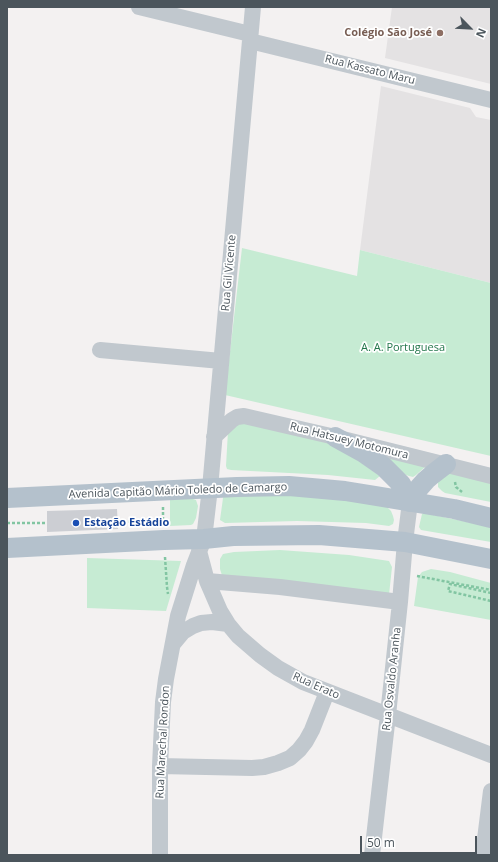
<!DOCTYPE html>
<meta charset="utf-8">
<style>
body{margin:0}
#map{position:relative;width:498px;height:862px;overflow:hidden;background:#f3f1f1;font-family:"Open Sans",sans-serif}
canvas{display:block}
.frame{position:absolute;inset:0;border:8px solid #4b555c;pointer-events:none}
.north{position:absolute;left:450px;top:8px;width:40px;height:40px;-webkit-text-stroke:3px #fff;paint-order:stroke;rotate:114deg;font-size:11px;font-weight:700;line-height:16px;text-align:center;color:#4b555c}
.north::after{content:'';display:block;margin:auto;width:14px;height:18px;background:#4b555c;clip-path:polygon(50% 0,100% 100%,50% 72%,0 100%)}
.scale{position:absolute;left:360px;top:836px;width:117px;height:18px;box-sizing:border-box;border:2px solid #4b555c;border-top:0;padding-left:5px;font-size:12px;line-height:14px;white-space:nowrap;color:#4b555c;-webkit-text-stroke:3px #fff;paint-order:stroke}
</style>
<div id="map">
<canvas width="498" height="862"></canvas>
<div class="frame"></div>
<div class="north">N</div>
<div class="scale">50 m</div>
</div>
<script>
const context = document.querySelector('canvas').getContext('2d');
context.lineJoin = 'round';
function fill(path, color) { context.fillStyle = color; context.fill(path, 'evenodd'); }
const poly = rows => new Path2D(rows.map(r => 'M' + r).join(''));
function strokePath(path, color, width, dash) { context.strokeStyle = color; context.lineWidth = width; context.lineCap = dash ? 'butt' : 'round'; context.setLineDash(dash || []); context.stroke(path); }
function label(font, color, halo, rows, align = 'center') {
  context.font = font + ' "Open Sans",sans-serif'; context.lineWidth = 3.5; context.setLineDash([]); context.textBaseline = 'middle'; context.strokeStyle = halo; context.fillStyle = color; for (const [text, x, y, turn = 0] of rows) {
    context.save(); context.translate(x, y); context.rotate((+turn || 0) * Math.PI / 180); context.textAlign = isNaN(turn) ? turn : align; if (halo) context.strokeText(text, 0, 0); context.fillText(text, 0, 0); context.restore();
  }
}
fill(poly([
 [392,7,491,7,491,84,385,58],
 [381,86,470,108,476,117,491,120,491,283,360,250]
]), '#e4e2e3');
fill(poly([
 [242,248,357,276,360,250,491,283,491,456,225,395],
 [242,421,335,444,380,476,375,480,328,475,231,470,227,469,226,466,228,431],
 [386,453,425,467,416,475,413,477,409,476,406,475,384,458],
 [447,473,491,480,491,502,445,493,442,491,438,487,438,482],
 [292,495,344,500,387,507,391,511,393,516,394,520,393,524,389,526,366,523,297,521,225,523,220,520,223,498,224,496],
 [170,499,193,499,196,500,198,506,196,518,193,524,191,525,170,526],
 [424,513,491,527,491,542,421,530,419,527,422,514],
 [280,550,349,555,389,561,392,567,388,604,225,585,220,569,220,559,223,554,234,552],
 [87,558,181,561,166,611,87,608],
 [431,569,450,572,491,583,491,620,414,606,418,577,422,572]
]), '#c6ebd3');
fill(poly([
 [117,509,118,529,47,532,47,511]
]), '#ccced3');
strokePath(poly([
 [455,482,456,487,462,492],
 [163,507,163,524],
 [118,522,149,521],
 [7,523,47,523],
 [165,557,167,587,168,594],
 [417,576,491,590],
 [491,593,450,584,448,591,491,601]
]), '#82c5a2', 2.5, [3, 2]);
strokePath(poly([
 [139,7,250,34],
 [250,41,491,100],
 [100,350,221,361],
 [214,437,232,420,237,417,244,416,335,437,491,476],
 [199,551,207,581,220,611,228,624,238,636,260,655,278,668,303,682,491,755],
 [207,581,280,587,400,602],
 [173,644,183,632,193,626,201,623,212,622,228,624],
 [160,766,252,768,264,767,278,763,290,758,299,750,306,741,312,730,327,692],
 [160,855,160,766,163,702,166,679,178,616,194,565,204,539,210,488,253,7],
 [372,855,388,715,400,602,405,542,410,502],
 [483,855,491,791]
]), '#c1c8ce', 16);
strokePath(poly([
 [335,437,364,453,384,467,401,484,410,502],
 [7,498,237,487,289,486,345,491,376,496,454,509,491,518],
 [410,502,418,489,426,480,433,474,446,464],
 [7,548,164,540,204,539,233,536,319,535,405,542,491,559]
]), '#b4c1cc', 20);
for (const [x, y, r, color] of [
 [440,33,4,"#8d6e63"],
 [76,523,4,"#1a4fb4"]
]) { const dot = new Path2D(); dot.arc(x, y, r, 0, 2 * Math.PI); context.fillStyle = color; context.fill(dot); strokePath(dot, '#fff', 1.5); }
label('bold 11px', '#785e54', '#fff', [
 ["Colégio São José",432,33]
], 'right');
label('11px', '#4b555c', '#fff', [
 ["Rua Kassato Maru",370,70,14],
 ["Rua Gil Vicente",229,273,-85],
 ["Rua Hatsuey Motomura",349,441,14],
 ["Avenida Capitão Mário Toledo de Camargo",178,491,-2],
 ["Rua Osvaldo Aranha",392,679,-84],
 ["Rua Erato",316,686,24],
 ["Rua Marechal Rondon",163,742,-87]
]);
label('11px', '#23764b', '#fff', [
 ["A. A. Portuguesa",403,348]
]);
label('bold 11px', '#164399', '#fff', [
 ["Estação Estádio",84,523]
], 'left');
</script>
